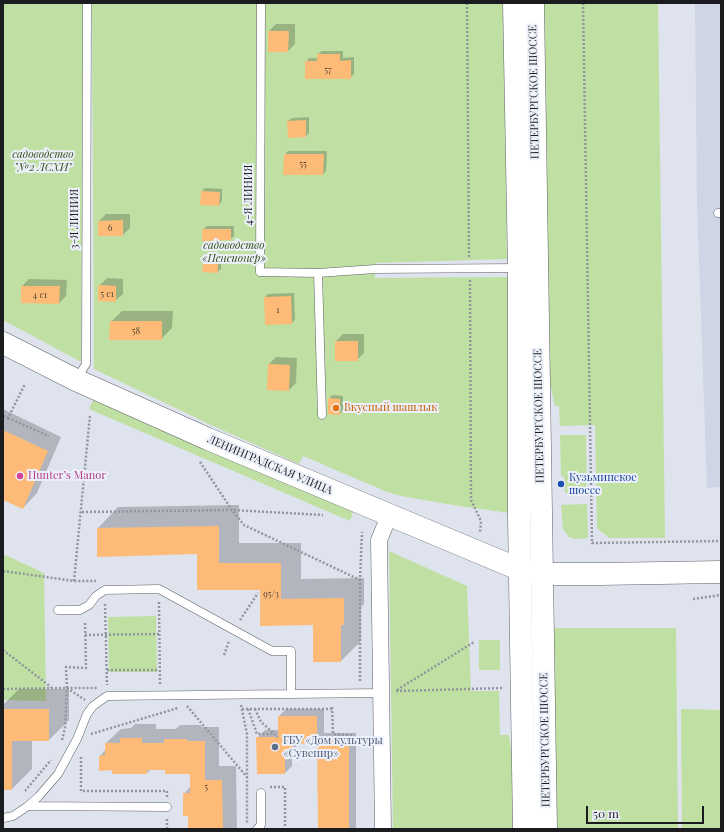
<!DOCTYPE html>
<meta charset="utf-8">
<style>
body{margin:0}
#map{position:relative;width:724px;height:832px;overflow:hidden;background:#dfe3ed;font-family:"Playfair Display",serif}
canvas{display:block}
.frame{position:absolute;inset:0;border:4px solid #1b1c20;pointer-events:none}
.scale{position:absolute;left:586px;top:806px;width:118px;height:18px;box-sizing:border-box;border:2px solid #1b1c20;border-top:0;padding-left:5px;font-size:12px;line-height:14px;white-space:nowrap;color:#1b1c20;-webkit-text-stroke:3px #ecf0fa;paint-order:stroke}
</style>
<div id="map">
<canvas width="724" height="832"></canvas>
<div class="frame"></div>
<div class="scale">50 m</div>
</div>
<script>
const context = document.querySelector('canvas').getContext('2d');
context.lineJoin = 'round';
function fill(path, color) { context.fillStyle = color; context.fill(path, 'evenodd'); }
const poly = rows => new Path2D(rows.map(r => 'M' + r).join(''));
function strokePath(path, color, width, dash) { context.strokeStyle = color; context.lineWidth = width; context.lineCap = dash ? 'butt' : 'round'; context.setLineDash(dash || []); context.stroke(path); }
function label(font, color, halo, rows, align = 'center') {
  context.font = font + ' "Playfair Display",serif'; context.lineWidth = 4; context.setLineDash([]); context.textBaseline = 'middle'; context.strokeStyle = halo; context.fillStyle = color; for (const [text, x, y, turn = 0] of rows) {
    context.save(); context.translate(x, y); context.rotate((+turn || 0) * Math.PI / 180); context.textAlign = isNaN(turn) ? turn : align; if (halo) context.strokeText(text, 0, 0); context.fillText(text, 0, 0); context.restore();
  }
}
fill(poly([
 [695,3,721,3,721,487,707,488,697,205]
]), '#ced5e5');
fill(poly([
 [3,3,83,3,81,362,3,320],
 [92,3,504,3,507,259,375,263,375,278,508,277,510,513,459,506,401,496,387,492,303,456,299,464,211,425,94,369],
 [542,3,658,3,665,538,609,538,597,528,595,425,560,426,559,406,555,406,547,370],
 [93,400,353,512,350,521,89,409],
 [560,435,586,435,587,493,565,493,564,476,561,476],
 [587,504,588,538,574,539,569,537,563,529,561,505],
 [389,551,467,586,471,691,499,691,500,735,509,735,513,762,514,829,393,829],
 [3,554,44,573,46,701,3,700],
 [156,616,157,672,109,672,108,617],
 [552,628,676,628,678,829,556,829],
 [479,640,500,640,500,670,479,670],
 [681,709,721,710,721,829,682,829]
]), '#bfe0a2');
fill(poly([
 [276,24,295,24,295,44,288,51,269,31],
 [322,51,343,51,343,58,354,57,354,74,350,78,306,62,309,58,318,58,318,54],
 [309,117,309,133,306,136,288,121,292,118],
 [288,151,327,151,326,171,323,174,285,154],
 [205,188,222,189,222,201,219,205,201,192],
 [106,214,130,214,130,228,123,235,99,235,99,221],
 [207,226,234,226,234,236,231,239,203,230],
 [207,259,221,260,221,269,217,272,204,263],
 [107,278,123,279,123,294,115,301,99,286],
 [29,279,67,280,66,296,59,303,22,302,22,286],
 [294,293,295,319,292,323,265,297,268,294],
 [122,311,173,311,172,328,161,339,111,322],
 [343,334,364,334,364,353,357,360,336,341],
 [276,357,297,358,296,383,289,390,269,364],
 [332,395,343,396,343,410,340,414,329,399],
 [3,409,61,437,37,493,23,508,3,499],
 [239,505,239,543,301,543,301,579,364,578,364,604,361,607,361,641,341,661,314,624,261,589,198,553,98,528,118,507],
 [19,689,69,689,69,720,49,740,32,740,32,769,12,789,3,789,3,705],
 [286,709,324,709,324,733,356,733,356,829,319,829,318,742,300,743,292,751,292,766,285,773,257,738,265,730,279,730,279,716],
 [354,738,354,740,324,741,324,739],
 [135,724,156,724,156,729,176,729,180,725,201,725,201,727,219,727,219,766,236,766,237,829,189,829,189,815,184,794,191,786,191,773,166,769,151,769,147,773,113,769,100,756,106,749,106,743,121,729,131,728]
]), '#0003');
fill(poly([
 [268,31,289,31,288,52,268,52],
 [317,54,340,54,340,61,351,60,351,79,305,79,305,61,317,61],
 [306,120,306,137,288,138,287,121],
 [284,154,324,154,323,175,283,175],
 [201,191,220,192,219,206,200,205],
 [123,220,123,236,98,236,98,221],
 [202,229,231,229,231,240,202,241],
 [203,262,218,264,218,273,202,272],
 [98,285,116,286,116,302,98,301],
 [21,286,60,286,59,304,21,303],
 [291,296,292,324,265,325,264,297],
 [110,321,162,321,162,340,109,340],
 [335,341,358,341,358,361,335,361],
 [268,364,290,365,289,391,267,390],
 [328,398,340,399,340,415,328,414],
 [3,430,48,451,23,509,3,500],
 [219,526,219,563,281,563,281,599,344,598,344,625,341,625,341,662,313,662,313,625,260,626,260,590,197,590,197,554,97,557,97,528],
 [3,709,49,709,49,741,12,741,12,790,3,790],
 [278,716,317,716,317,740,349,739,349,829,318,829,317,743,293,744,293,751,285,751,285,774,257,774,256,737,278,737],
 [120,738,142,738,142,743,164,743,164,739,187,739,187,741,205,741,205,780,222,780,223,829,188,829,188,816,183,816,183,793,190,793,190,774,165,774,165,770,147,770,147,774,112,774,112,770,99,771,99,756,105,755,105,743,120,743]
]), '#fdbb77');
const lane = poly([
 [261,3,260,272,318,273,375,269,518,268],
 [718,213,721,213],
 [318,273,322,415],
 [76,380,86,364,87,3],
 [58,610,80,610,89,605,96,596,105,590,159,589,272,651,291,651,291,694],
 [28,806,167,807],
 [3,818,13,816,28,806,39,796,58,774,77,739,87,714,93,706,107,696,381,693],
 [257,829,261,825,261,793]
]);
const street = poly([
 [383,829,379,540,389,516]
]);
const secondary = poly([
 [514,3,519,268,519,518,524,829],
 [533,3,546,829],
 [3,343,76,380,208,439,521,570,542,574,600,574,721,572]
]);
strokePath(lane, '#5d6068', 9);
strokePath(street, '#5d6068', 17);
strokePath(secondary, '#5d6068', 23);
strokePath(poly([
 [467,3,469,257],
 [583,3,592,543,721,541],
 [470,280,471,500,481,521,480,533],
 [3,416,8,418,25,384],
 [8,418,49,436],
 [200,462,232,510,244,525,360,580],
 [82,512,232,510,323,515],
 [3,571,74,581,96,581],
 [74,581,90,415],
 [693,599,721,595],
 [159,602,160,685],
 [105,604,107,685],
 [240,620,258,593],
 [85,635,159,634],
 [3,650,51,687],
 [224,655,229,641],
 [107,670,159,670],
 [360,681,360,580,362,532],
 [67,688,66,667,86,668,85,621],
 [3,689,67,688,85,700],
 [397,690,474,642],
 [396,691,504,688],
 [241,705,247,734,247,823],
 [187,706,247,777],
 [332,707,333,734,349,735,361,739,366,743],
 [242,709,332,709],
 [248,709,257,734,274,734],
 [255,709,261,722,278,737],
 [91,734,178,708],
 [62,740,65,728,67,688,97,688],
 [81,757,81,791,167,791,167,797],
 [270,787,285,787,285,829],
 [25,791,51,760],
 [167,829,167,818]
]), '#92959d', 2.5, [2, 2]);
strokePath(lane, '#fff', 8);
strokePath(street, '#fff', 16);
strokePath(secondary, '#fff', 22);
for (const [x, y, r, color] of [
 [336,408,4,"#e8710a"],
 [20,476,4,"#d1479c"],
 [561,484,4,"#1a4fb4"],
 [275,747,4,"#5c6f8a"]
]) { const dot = new Path2D(); dot.arc(x, y, r, 0, 2 * Math.PI); context.fillStyle = color; context.fill(dot); strokePath(dot, '#ecf0fa', 1.5); }
label('9px', '#544436', null, [
 ["57",328,70],
 ["55",303,164],
 ["6",110,228],
 ["5 с1",107,294],
 ["4 с1",40,295],
 ["1",278,310],
 ["58",136,331],
 ["95/3",271,594],
 ["5",206,787]
]);
label('11px', '#1b1c20', '#ecf0fa', [
 ["ПЕТЕРБУРГСКОЕ ШОССЕ",534,92,-91],
 ["4-Я ЛИНИЯ",249,195,-90],
 ["3-Я ЛИНИЯ",75,219,-90],
 ["ПЕТЕРБУРГСКОЕ ШОССЕ",539,416,-91],
 ["ЛЕНИНГРАДСКАЯ УЛИЦА",270,465,23],
 ["ПЕТЕРБУРГСКОЕ ШОССЕ",545,740,-91]
]);
label('italic 11px', '#354e17', '#ecf0fa', [
 ["садоводство",43,155],
 ["\"№2 ЛСХИ\"",43,168],
 ["садоводство",234,246],
 ["«Пенсионер»",234,259]
]);
label('11px', '#c56008', '#ecf0fa', [
 ["Вкусный шашлык",344,408]
], 'left');
label('11px', '#b23c85', '#ecf0fa', [
 ["Hunter’s Manor",28,476]
], 'left');
label('11px', '#164399', '#ecf0fa', [
 ["Кузьминское",569,478],
 ["шоссе",569,491]
], 'left');
label('11px', '#4e5e75', '#ecf0fa', [
 ["ГБУ «Дом культуры",283,741],
 ["«Сувенир»",283,754]
], 'left');
</script>
